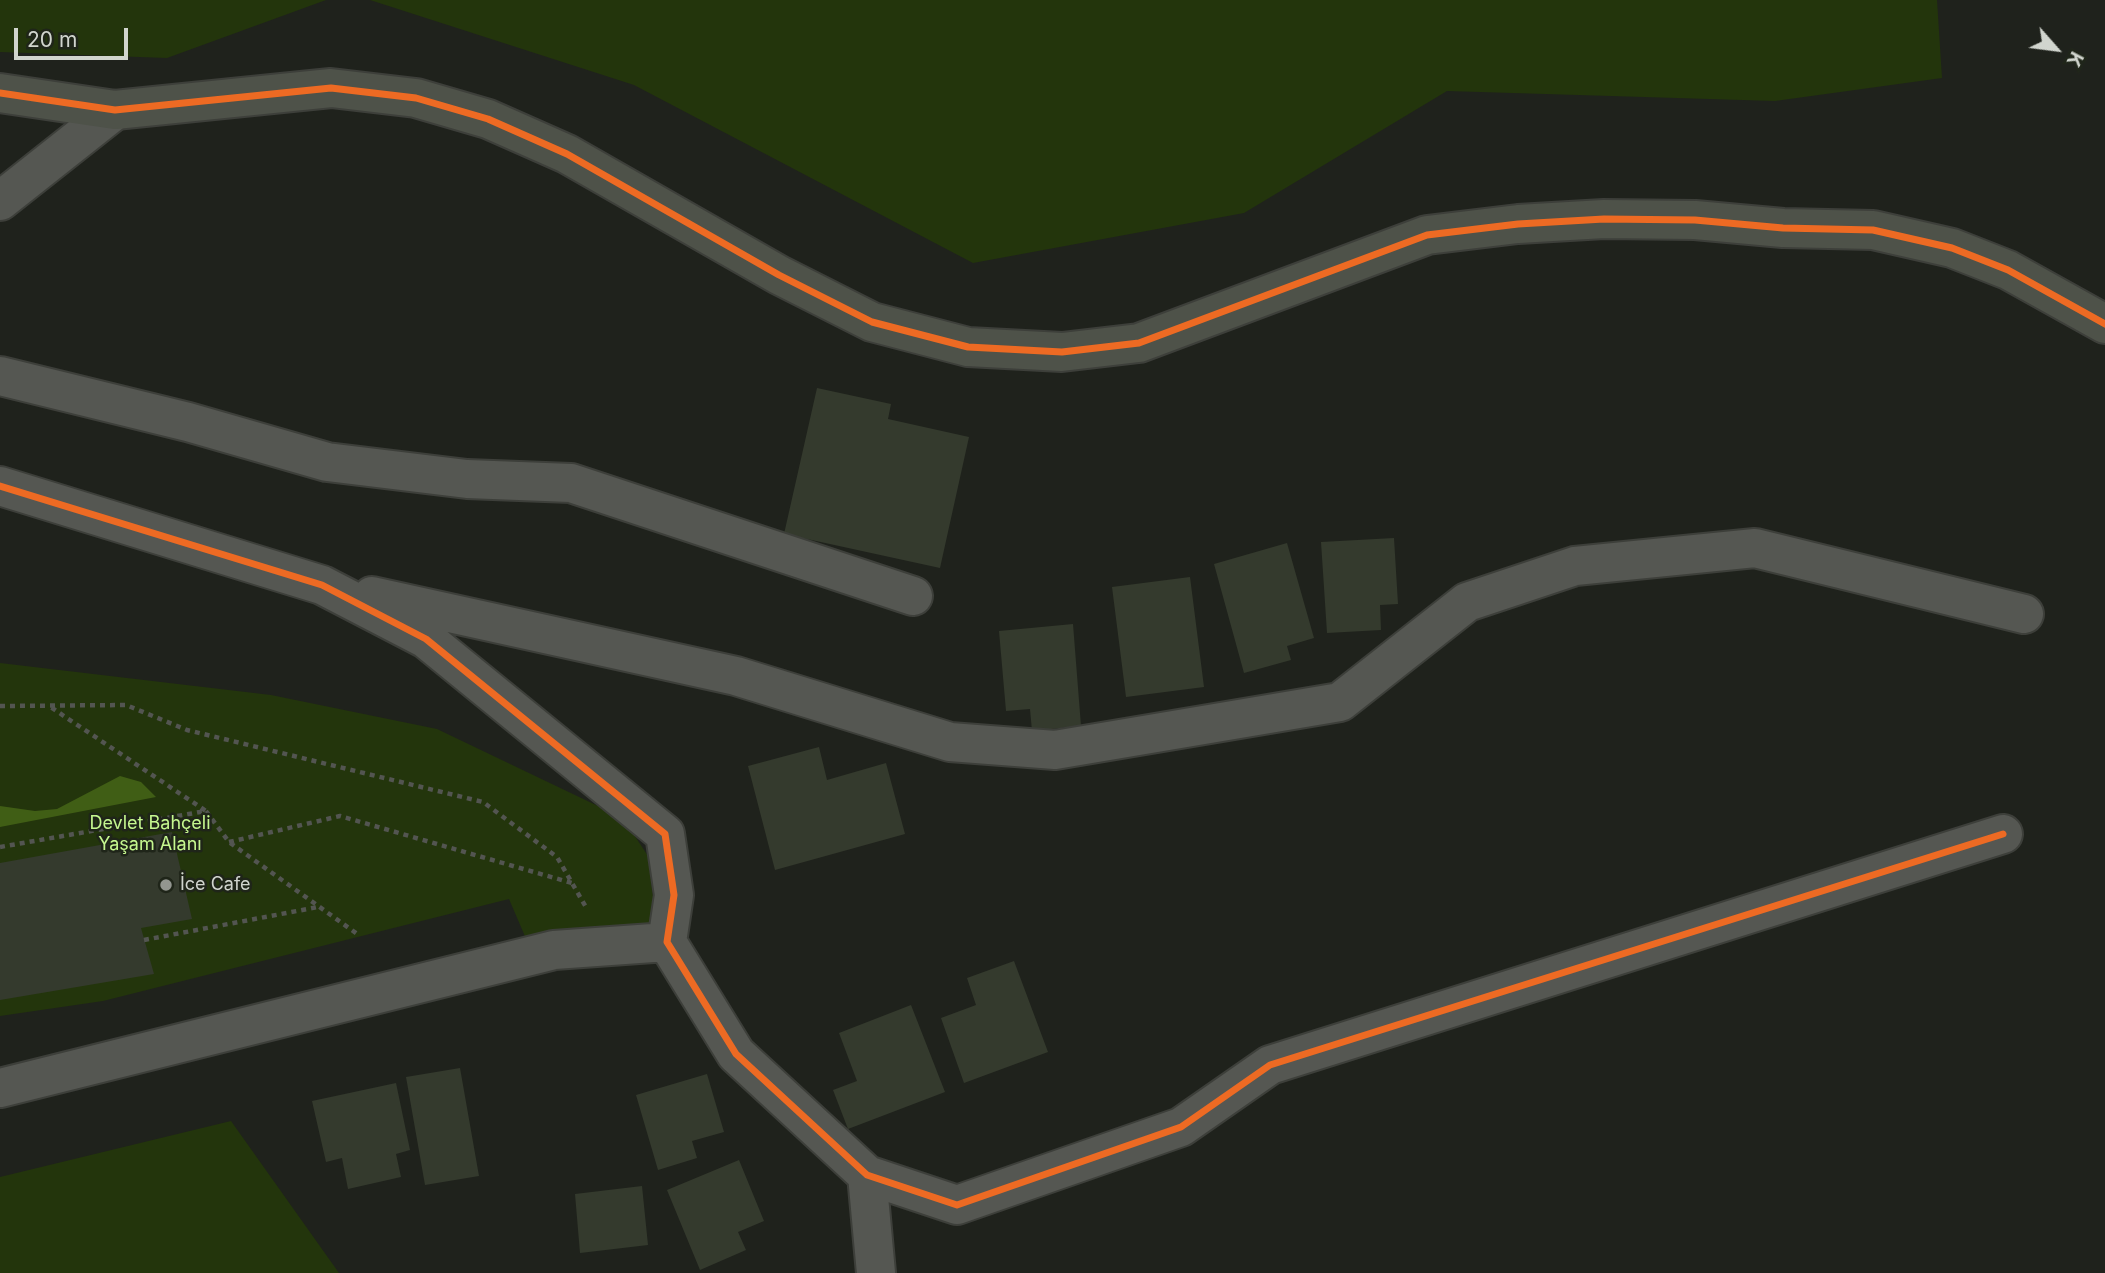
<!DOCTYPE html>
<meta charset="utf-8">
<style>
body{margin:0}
#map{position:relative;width:2105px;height:1273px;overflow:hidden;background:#1f221c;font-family:Inter,sans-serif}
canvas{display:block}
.north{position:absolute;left:2021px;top:14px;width:70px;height:70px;-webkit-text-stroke:5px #1f2519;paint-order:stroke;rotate:118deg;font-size:19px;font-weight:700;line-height:28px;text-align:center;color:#d1d5ce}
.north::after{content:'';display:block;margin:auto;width:24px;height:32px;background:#d1d5ce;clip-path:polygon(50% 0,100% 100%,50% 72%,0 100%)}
.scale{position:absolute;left:14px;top:28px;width:114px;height:32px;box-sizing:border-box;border:4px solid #d1d5ce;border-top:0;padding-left:9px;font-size:21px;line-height:24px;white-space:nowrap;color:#d1d5ce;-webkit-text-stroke:5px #1f2519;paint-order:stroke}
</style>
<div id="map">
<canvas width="2105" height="1273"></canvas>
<div class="north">K</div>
<div class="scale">20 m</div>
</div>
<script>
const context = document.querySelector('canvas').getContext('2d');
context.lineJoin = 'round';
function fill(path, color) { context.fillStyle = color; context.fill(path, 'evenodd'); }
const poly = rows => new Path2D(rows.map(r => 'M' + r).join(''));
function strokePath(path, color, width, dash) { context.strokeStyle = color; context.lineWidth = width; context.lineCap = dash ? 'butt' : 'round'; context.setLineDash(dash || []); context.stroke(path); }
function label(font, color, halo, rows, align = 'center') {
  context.font = font + ' Inter,sans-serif'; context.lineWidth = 5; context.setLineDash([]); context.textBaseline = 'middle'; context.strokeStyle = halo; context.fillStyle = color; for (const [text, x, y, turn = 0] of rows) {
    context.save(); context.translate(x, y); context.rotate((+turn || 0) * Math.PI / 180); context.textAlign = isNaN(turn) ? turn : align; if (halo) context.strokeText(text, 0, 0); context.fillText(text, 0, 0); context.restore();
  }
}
fill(poly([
 [0,0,326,0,167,58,0,52],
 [370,0,1937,0,1942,78,1775,101,1447,91,1244,213,973,263,634,85],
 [0,663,271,695,437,729,623,818,648,856,661,961,533,955,509,899,103,1001,0,1016],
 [231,1121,339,1273,0,1273,0,1177]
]), '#23350c');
fill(poly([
 [120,776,141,782,156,797,0,827,0,806,35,811,57,809]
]), '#405e15');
fill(poly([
 [817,388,891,404,888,419,969,437,940,568,784,534],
 [1394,538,1398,604,1380,605,1381,630,1327,633,1321,542],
 [1287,543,1314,638,1287,646,1291,660,1244,673,1214,564],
 [1190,577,1204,687,1126,697,1112,587],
 [1073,624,1081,726,1032,731,1030,709,1006,711,999,631],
 [819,747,827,780,886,763,905,834,775,870,748,766],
 [172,832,192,919,141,928,154,974,0,1000,0,863],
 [1014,961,1048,1052,964,1083,941,1018,976,1005,967,978],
 [911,1005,945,1092,848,1129,833,1090,857,1081,839,1033],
 [460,1068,479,1176,425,1185,406,1077],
 [707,1074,724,1132,692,1141,697,1158,658,1170,636,1095],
 [396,1083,410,1150,396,1154,401,1177,348,1189,342,1158,326,1162,312,1101],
 [739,1160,764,1221,738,1232,746,1250,700,1270,667,1190],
 [642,1186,648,1245,580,1253,575,1194]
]), '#343a2d');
const street = poly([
 [0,201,115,110],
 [0,376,188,422,327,462,467,479,571,483,913,596],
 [0,486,322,585,426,639,665,834,674,895,667,942,736,1054,867,1175,957,1205,1181,1127,1270,1065,2003,834],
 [372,596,736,676,950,742,1055,750,1340,702,1467,602,1575,566,1755,548,2024,614],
 [0,1088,554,950,667,942],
 [867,1175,876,1273]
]);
const secondary = poly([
 [0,93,115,110,331,88,416,98,488,119,567,154,779,275,872,322,968,347,1062,352,1139,343,1427,235,1518,224,1604,219,1695,220,1783,228,1873,230,1952,248,2008,270,2105,324]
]);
strokePath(street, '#3d3f3a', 42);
strokePath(secondary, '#3d3f3a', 42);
strokePath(poly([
 [0,706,126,705,187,730,483,802,557,857,587,909],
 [206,811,229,842,360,936],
 [229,842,340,816,572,883],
 [0,847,206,811,49,706],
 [144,940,318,907]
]), '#535551', 4.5, [5, 5]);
strokePath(street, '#555752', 38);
strokePath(secondary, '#4e5249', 38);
strokePath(poly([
 [0,93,115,110,331,88,416,98,488,119,567,154,779,275,872,322,968,347,1062,352,1139,343,1427,235,1518,224,1604,219,1695,220,1783,228,1873,230,1952,248,2008,270,2105,324],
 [0,486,322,585,426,639,665,834,674,895,667,942,736,1054,867,1175,957,1205,1181,1127,1270,1065,2003,834]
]), '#ed6a23', 7);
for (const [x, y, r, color] of [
 [166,885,7,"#939690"]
]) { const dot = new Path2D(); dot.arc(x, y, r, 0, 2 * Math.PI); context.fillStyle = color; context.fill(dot); strokePath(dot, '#1f2519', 2.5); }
label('18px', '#c5f78f', '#1f2519', [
 ["Devlet Bahçeli",150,824],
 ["Yaşam Alanı",150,845]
]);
label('18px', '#d1d5ce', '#1f2519', [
 ["İce Cafe",180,885]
], 'left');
</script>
